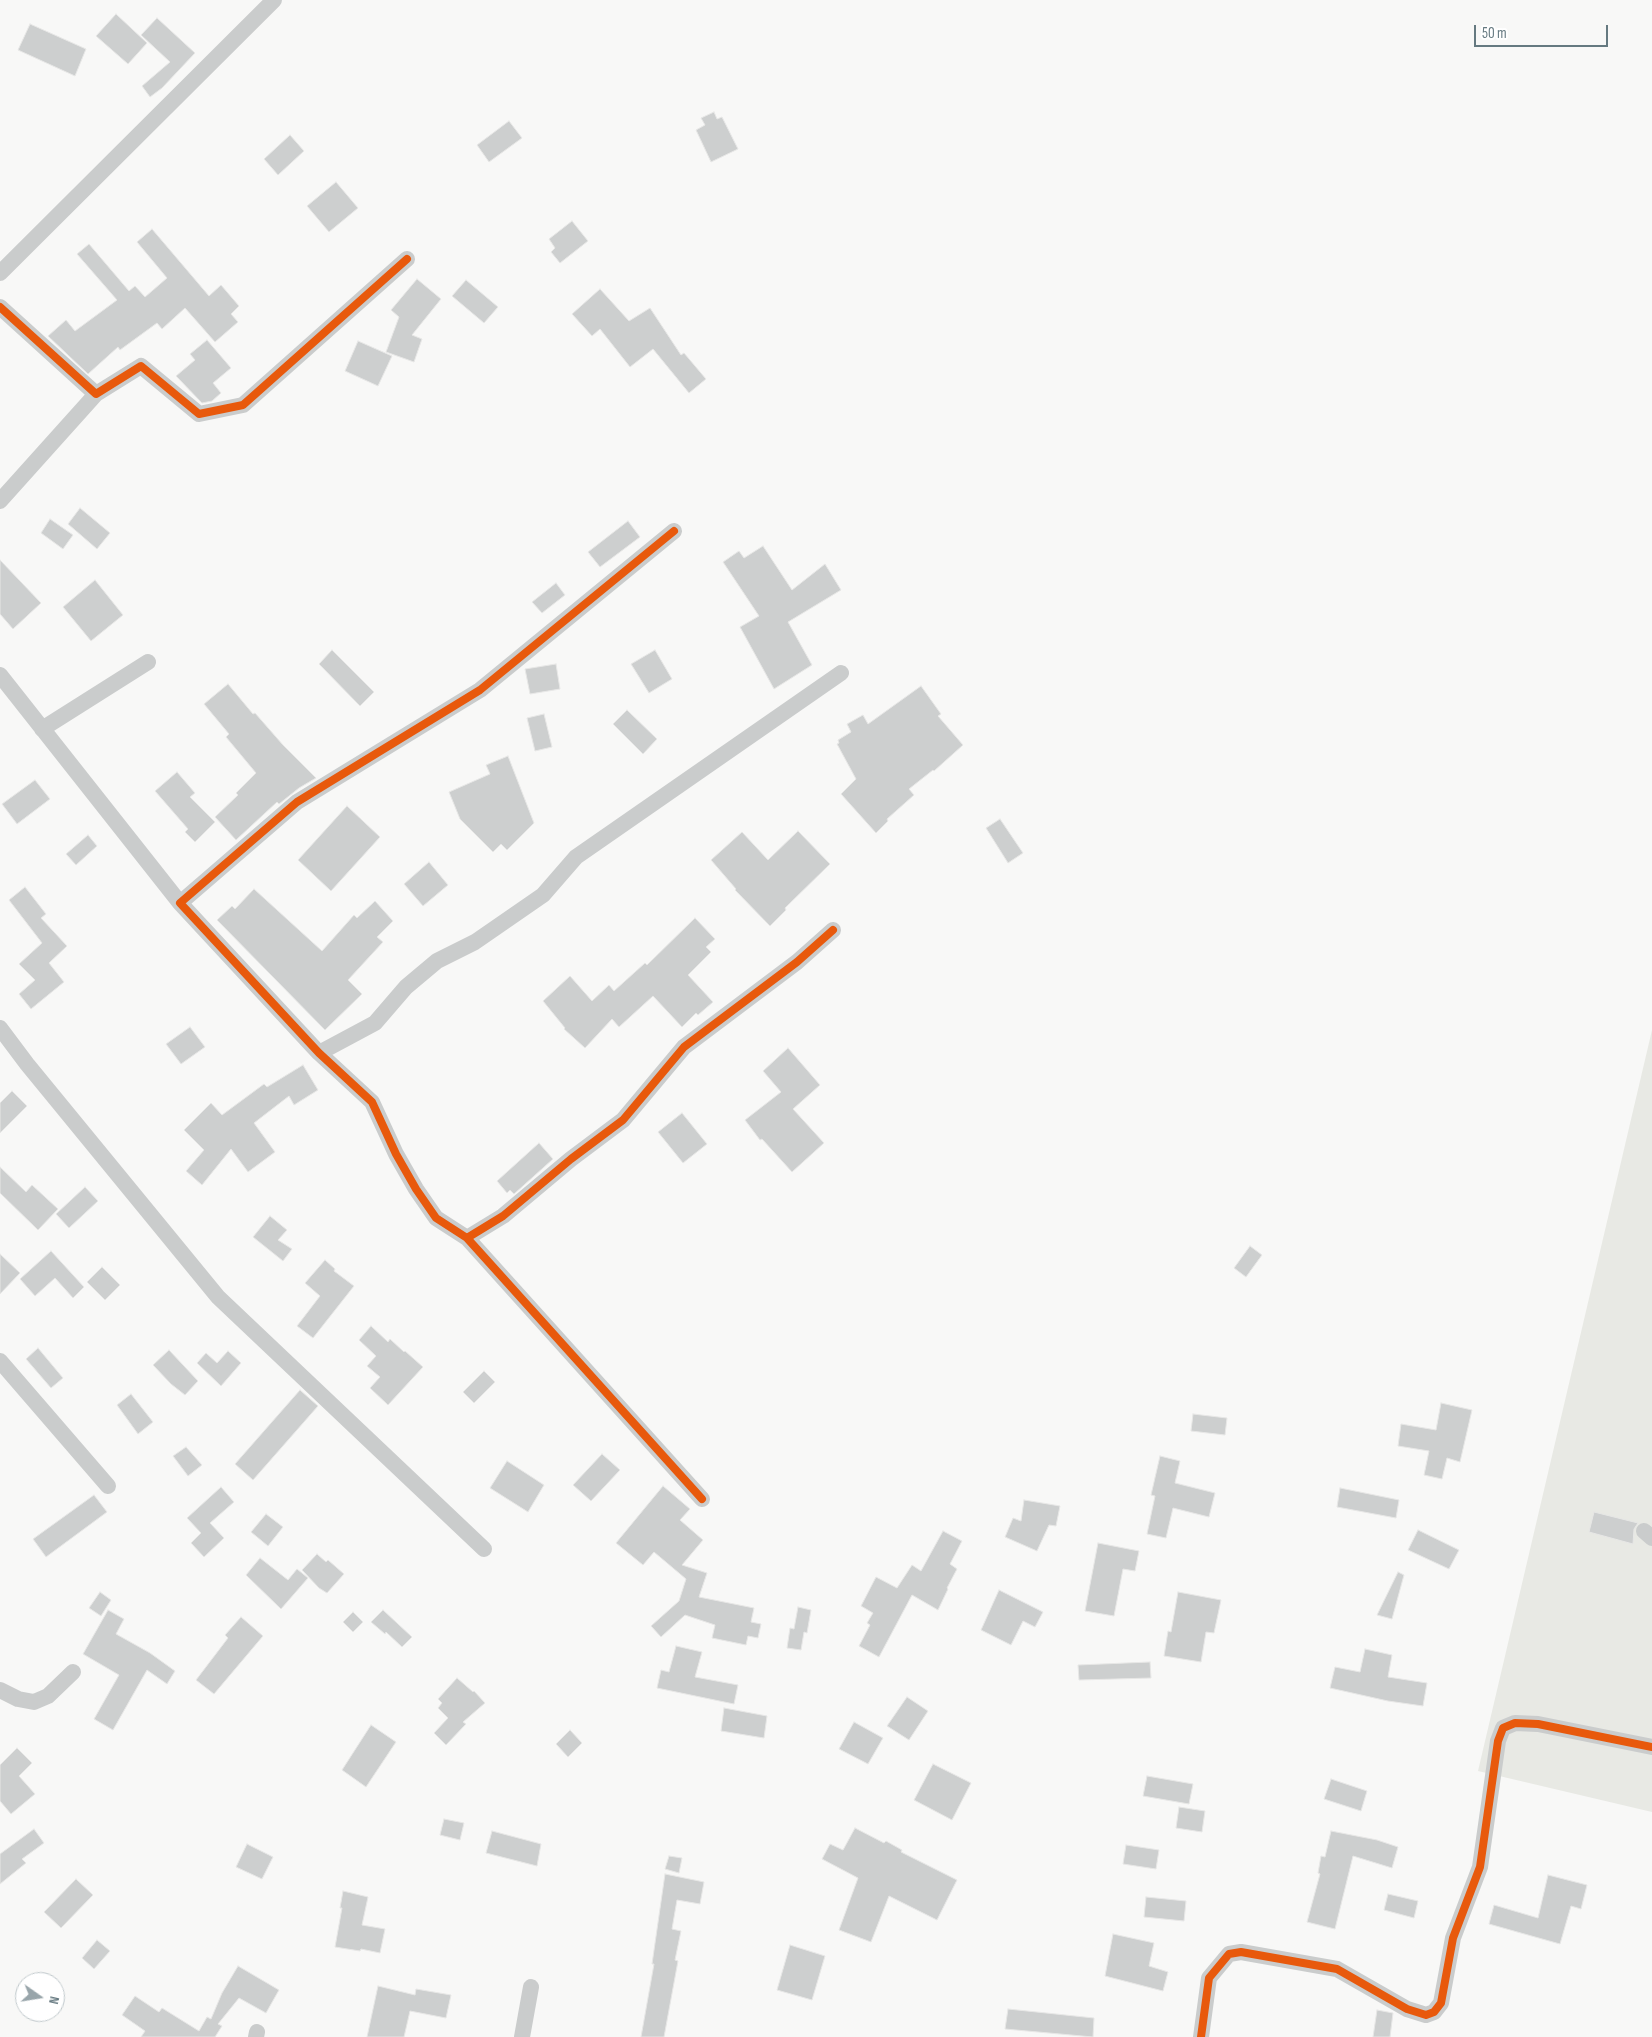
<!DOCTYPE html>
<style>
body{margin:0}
#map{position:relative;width:1652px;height:2037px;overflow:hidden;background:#f8f8f7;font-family:"Sofia Sans Condensed",sans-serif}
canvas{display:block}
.north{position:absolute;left:15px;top:1972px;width:50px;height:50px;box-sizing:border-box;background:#fff;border:1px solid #c1c9cc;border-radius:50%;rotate:103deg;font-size:14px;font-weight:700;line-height:20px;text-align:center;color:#657980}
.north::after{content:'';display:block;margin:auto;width:18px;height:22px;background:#98a5aa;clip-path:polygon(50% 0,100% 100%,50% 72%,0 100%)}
.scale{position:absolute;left:1474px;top:25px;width:134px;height:22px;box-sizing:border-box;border:2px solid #657980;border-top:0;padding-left:6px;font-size:15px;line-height:18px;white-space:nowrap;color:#657980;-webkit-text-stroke:4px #fff;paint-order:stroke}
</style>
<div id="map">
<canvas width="1652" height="2037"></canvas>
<div class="north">N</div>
<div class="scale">50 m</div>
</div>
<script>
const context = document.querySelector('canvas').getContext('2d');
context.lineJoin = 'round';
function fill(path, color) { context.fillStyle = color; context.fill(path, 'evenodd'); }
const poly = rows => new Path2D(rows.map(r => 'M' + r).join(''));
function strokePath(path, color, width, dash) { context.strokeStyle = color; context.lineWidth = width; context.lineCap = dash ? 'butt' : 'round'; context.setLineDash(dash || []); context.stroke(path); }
fill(poly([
 [1652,1030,1652,1812,1478,1771]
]), '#e8e9e4');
const building = poly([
 [116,14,147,43,128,64,96,36,116,14],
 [157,18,195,53,162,88,150,97,142,86,170,62,141,35,157,18],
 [30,24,86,49,75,76,18,50,30,24],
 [714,112,717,119,722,117,738,149,711,162,696,130,705,125,701,118,714,112],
 [509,121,522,138,489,162,477,145,509,121],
 [290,135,304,151,278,175,264,159,290,135],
 [336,182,358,208,329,232,307,206,336,182],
 [572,221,588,241,560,263,551,252,555,248,549,239,572,221],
 [152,229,209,296,221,285,239,306,231,314,238,322,215,342,185,308,162,329,157,323,120,350,118,347,88,374,48,336,66,320,75,331,117,300,77,254,89,244,129,291,135,286,145,297,167,278,137,242,152,229],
 [417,279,441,299,412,335,422,339,414,362,386,352,399,317,391,310,417,279],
 [466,280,498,307,484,323,452,296,466,280],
 [600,289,629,321,650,308,681,355,684,353,706,379,689,393,653,349,630,367,600,329,592,336,572,314,600,289],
 [207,340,231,368,213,383,221,393,212,401,202,403,176,376,195,360,190,354,207,340],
 [358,341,392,356,378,386,345,371,358,341],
 [80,508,110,533,97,549,68,524,80,508],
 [50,519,73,535,63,549,41,533,50,519],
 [628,521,640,537,600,567,588,552,628,521],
 [763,546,792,590,825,564,841,590,788,622,812,665,774,689,740,627,759,616,723,562,739,551,744,558,763,546],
 [0,560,41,603,13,629,0,614,0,560],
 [95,580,123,615,91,641,63,607,95,580],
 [556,583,565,595,542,613,532,602,556,583],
 [332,650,374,692,360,706,319,664,332,650],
 [655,650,672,679,649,693,631,664,655,650],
 [556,664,560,689,530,694,525,669,556,664],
 [228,684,253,714,255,713,283,745,316,778,299,788,279,804,277,802,236,840,215,817,238,795,236,793,256,773,226,737,229,734,204,704,228,684],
 [921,686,941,714,938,716,963,745,934,771,933,770,909,789,914,795,887,819,888,821,876,833,841,794,856,779,837,744,839,743,838,740,851,732,847,724,863,715,868,724,921,686],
 [627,710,657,739,643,754,613,724,627,710],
 [544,714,552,747,535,751,527,718,544,714],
 [508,756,534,823,507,850,501,844,493,852,460,819,449,792,490,774,486,765,508,756],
 [177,772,195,793,190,797,215,822,195,842,185,832,188,829,155,791,177,772],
 [35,780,50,799,17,824,2,804,35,780],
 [347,806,380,837,331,891,298,860,347,806],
 [1000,819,1023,853,1008,863,986,828,1000,819],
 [798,831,830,864,785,908,786,910,770,926,735,890,736,889,711,860,742,832,768,860,798,831],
 [88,835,97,846,76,865,66,854,88,835],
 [429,862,448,885,423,906,404,884,429,862],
 [25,887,46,914,41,918,67,946,49,963,64,982,31,1009,19,994,35,980,19,964,42,943,9,900,25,887],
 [254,889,322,951,354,915,357,918,375,901,393,921,377,937,383,942,348,980,362,994,325,1030,217,920,232,906,235,909,254,889],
 [695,918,715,939,706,947,711,952,688,975,713,1002,698,1015,696,1013,682,1027,653,996,619,1027,612,1019,585,1048,564,1029,565,1028,543,1001,570,976,592,1001,609,985,614,991,645,963,647,965,695,918],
 [190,1027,205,1047,181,1064,166,1044,190,1027],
 [788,1048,820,1085,793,1109,824,1143,792,1172,762,1139,760,1140,745,1120,781,1092,763,1071,788,1048],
 [303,1065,318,1090,294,1105,289,1096,254,1123,275,1152,248,1172,231,1149,202,1185,186,1171,204,1150,184,1130,211,1103,222,1115,264,1084,267,1087,303,1065],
 [12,1091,27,1106,0,1133,0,1103,12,1091],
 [682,1113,707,1144,683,1163,658,1132,682,1113],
 [539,1143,553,1159,514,1194,510,1190,507,1193,497,1181,539,1143],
 [0,1167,26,1192,32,1185,58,1209,38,1230,0,1193,0,1167],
 [85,1187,98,1201,69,1228,56,1214,85,1187],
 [270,1216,287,1230,278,1240,292,1249,283,1261,253,1237,270,1216],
 [1250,1246,1262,1255,1246,1277,1234,1268,1250,1246],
 [51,1251,84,1287,73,1298,55,1278,35,1296,20,1279,51,1251],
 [0,1254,20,1273,0,1294,0,1254],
 [325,1260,335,1269,334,1271,354,1286,313,1338,297,1326,320,1296,305,1283,325,1260],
 [102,1267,120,1285,105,1300,87,1282,102,1267],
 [371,1326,388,1342,390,1339,404,1352,405,1351,423,1367,388,1405,370,1388,380,1377,367,1366,376,1356,359,1340,371,1326],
 [38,1348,63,1378,51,1388,26,1359,38,1348],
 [169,1350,198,1381,185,1395,171,1384,153,1365,169,1350],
 [228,1351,241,1363,221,1386,197,1363,206,1353,217,1363,228,1351],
 [484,1371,495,1382,474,1403,463,1392,484,1371],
 [300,1390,318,1406,253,1480,235,1464,300,1390],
 [131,1394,153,1422,138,1434,117,1405,131,1394],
 [1441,1403,1472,1410,1460,1462,1447,1458,1442,1479,1424,1475,1429,1451,1398,1446,1401,1424,1436,1430,1441,1403],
 [1193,1414,1227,1418,1225,1435,1191,1431,1193,1414],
 [186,1447,202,1465,188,1476,173,1456,186,1447],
 [602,1454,620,1470,591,1501,573,1485,602,1454],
 [1160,1456,1180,1461,1175,1483,1215,1493,1209,1517,1173,1508,1166,1538,1147,1534,1155,1496,1151,1495,1160,1456],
 [507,1461,544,1485,528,1512,490,1488,507,1461],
 [663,1486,690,1509,680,1520,703,1540,682,1565,707,1573,699,1597,754,1608,751,1622,761,1624,758,1638,748,1636,746,1645,712,1638,715,1625,685,1615,661,1637,651,1626,679,1601,686,1579,654,1552,643,1565,616,1543,663,1486],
 [221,1487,234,1502,210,1523,224,1538,204,1557,191,1543,201,1533,187,1518,221,1487],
 [1340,1488,1399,1500,1396,1518,1337,1507,1340,1488],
 [94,1495,107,1512,46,1557,33,1539,94,1495],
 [1024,1500,1060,1506,1056,1526,1049,1525,1037,1551,1005,1537,1013,1518,1021,1521,1024,1500],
 [1594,1512,1638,1523,1634,1529,1633,1544,1589,1532,1594,1512],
 [266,1514,283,1527,268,1546,251,1532,266,1514],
 [1418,1530,1459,1550,1449,1569,1408,1550,1418,1530],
 [943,1531,962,1541,950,1564,957,1569,947,1588,948,1589,938,1610,912,1595,879,1657,859,1646,870,1625,867,1623,873,1613,861,1606,876,1577,897,1588,912,1565,921,1571,943,1531],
 [1098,1543,1139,1551,1135,1571,1123,1569,1114,1616,1085,1611,1098,1543],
 [317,1554,326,1562,328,1560,344,1574,327,1593,319,1588,302,1570,317,1554],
 [260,1558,288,1580,297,1569,308,1578,281,1609,246,1575,260,1558],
 [1398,1572,1404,1575,1392,1619,1377,1615,1398,1572],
 [999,1590,1043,1612,1035,1627,1023,1621,1011,1645,981,1630,999,1590],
 [100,1592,111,1600,101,1616,89,1608,100,1592],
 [1178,1592,1221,1600,1214,1633,1206,1632,1201,1662,1164,1656,1168,1631,1171,1632,1178,1592],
 [798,1607,811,1610,807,1633,804,1632,801,1650,787,1648,790,1628,794,1629,798,1607],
 [108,1610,124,1619,116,1634,150,1653,175,1671,167,1684,147,1670,113,1730,94,1719,119,1675,83,1654,108,1610],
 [383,1610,412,1637,402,1647,386,1632,385,1634,371,1622,383,1610],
 [353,1612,363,1622,353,1632,343,1622,353,1612],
 [241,1617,263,1636,214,1694,196,1680,228,1638,225,1635,241,1617],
 [676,1646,702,1652,695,1677,738,1685,734,1704,657,1688,661,1670,669,1672,676,1646],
 [1365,1649,1392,1655,1388,1677,1427,1683,1423,1706,1388,1701,1330,1688,1335,1667,1360,1672,1365,1649],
 [1150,1662,1151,1678,1079,1680,1078,1665,1150,1662],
 [457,1678,473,1692,474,1691,485,1703,463,1722,466,1724,446,1745,434,1733,448,1718,438,1708,442,1703,438,1699,457,1678],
 [907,1697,928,1711,909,1740,887,1726,907,1697],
 [724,1708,767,1716,764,1738,721,1731,724,1708],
 [854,1722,883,1738,868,1764,839,1749,854,1722],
 [371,1725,396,1742,366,1787,342,1770,371,1725],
 [570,1730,582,1743,568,1757,556,1744,570,1730],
 [17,1748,32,1763,19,1776,35,1794,11,1814,0,1801,0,1765,17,1748],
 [933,1764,971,1783,952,1820,914,1800,933,1764],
 [1147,1776,1193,1784,1189,1804,1143,1796,1147,1776],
 [1331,1779,1367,1791,1361,1811,1324,1799,1331,1779],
 [1179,1807,1205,1811,1202,1832,1176,1828,1179,1807],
 [444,1819,464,1823,460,1840,440,1835,444,1819],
 [855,1828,884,1843,886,1841,902,1850,901,1852,957,1880,937,1920,889,1896,871,1942,839,1930,858,1878,822,1859,830,1844,843,1850,855,1828],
 [34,1829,44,1843,22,1859,26,1863,0,1884,0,1854,34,1829],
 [492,1831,541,1844,537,1866,486,1853,492,1831],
 [1331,1831,1377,1840,1398,1847,1392,1868,1353,1856,1335,1929,1307,1922,1320,1874,1318,1873,1321,1856,1325,1857,1331,1831],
 [247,1844,273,1857,262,1879,236,1867,247,1844],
 [1126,1845,1159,1850,1156,1869,1123,1864,1126,1845],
 [669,1856,682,1858,679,1873,665,1869,669,1856],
 [665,1874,704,1882,700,1904,677,1900,672,1929,681,1931,675,1960,678,1961,664,2037,641,2037,654,1964,652,1964,665,1874],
 [1548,1875,1587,1885,1581,1909,1571,1906,1560,1944,1489,1924,1494,1905,1538,1918,1548,1875],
 [76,1879,93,1895,61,1928,44,1912,76,1879],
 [343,1891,368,1897,362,1925,385,1929,380,1953,361,1949,360,1951,335,1947,342,1908,340,1908,343,1891],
 [1388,1894,1418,1901,1414,1918,1384,1910,1388,1894],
 [1146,1897,1186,1901,1184,1921,1144,1917,1146,1897],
 [1113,1934,1154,1943,1149,1966,1168,1972,1163,1991,1105,1976,1113,1934],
 [97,1940,110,1951,94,1969,82,1958,97,1940],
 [790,1945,825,1956,812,2000,777,1990,790,1945],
 [238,1966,279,1990,266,2013,239,1998,218,2024,222,2026,215,2037,141,2037,145,2031,122,2015,135,1996,159,2012,162,2008,199,2031,207,2017,211,2019,222,1993,238,1966],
 [378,1986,415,1995,416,1989,451,1995,446,2018,410,2011,404,2037,367,2037,378,1986],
 [1008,2009,1094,2018,1093,2037,1005,2029,1008,2009],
 [1377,2010,1393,2013,1390,2037,1373,2037,1377,2010]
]);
fill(building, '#cdcfcf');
strokePath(building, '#e7e7e6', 1);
strokePath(poly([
 [0,273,274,0],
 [0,307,96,394,141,366,199,414,243,405,407,259],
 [0,501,96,394],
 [674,531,480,690,297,802,180,903,319,1053,372,1102,396,1154,416,1189,436,1218,467,1238,702,1499],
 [0,675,180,903],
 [42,729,148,662],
 [0,1028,27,1064,218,1297,484,1549],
 [319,1053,375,1023,406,987,437,961,475,942,543,895,576,857,841,673],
 [467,1238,503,1216,571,1159,623,1120,684,1047,797,962,833,930],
 [0,1361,108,1486],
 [1644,1531,1652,1538],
 [0,1690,18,1699,34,1702,48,1696,73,1672],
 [256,2037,257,2032],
 [522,2037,531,1987],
 [1201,2037,1209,1978,1229,1954,1241,1952,1337,1969,1407,2009,1426,2015,1434,2012,1441,2003,1453,1938,1480,1867,1498,1741,1503,1728,1515,1723,1538,1724,1652,1747]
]), '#cacccc', 16);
strokePath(poly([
 [0,307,96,394,141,366,199,414,243,405,407,259],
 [674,531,480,690,297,802,180,903,319,1053,372,1102,396,1154,416,1189,436,1218,467,1238,702,1499],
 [467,1238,503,1216,571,1159,623,1120,684,1047,797,962,833,930],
 [1201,2037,1209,1978,1229,1954,1241,1952,1337,1969,1407,2009,1426,2015,1434,2012,1441,2003,1453,1938,1480,1867,1498,1741,1503,1728,1515,1723,1538,1724,1652,1747]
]), '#e8590c', 8);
</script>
